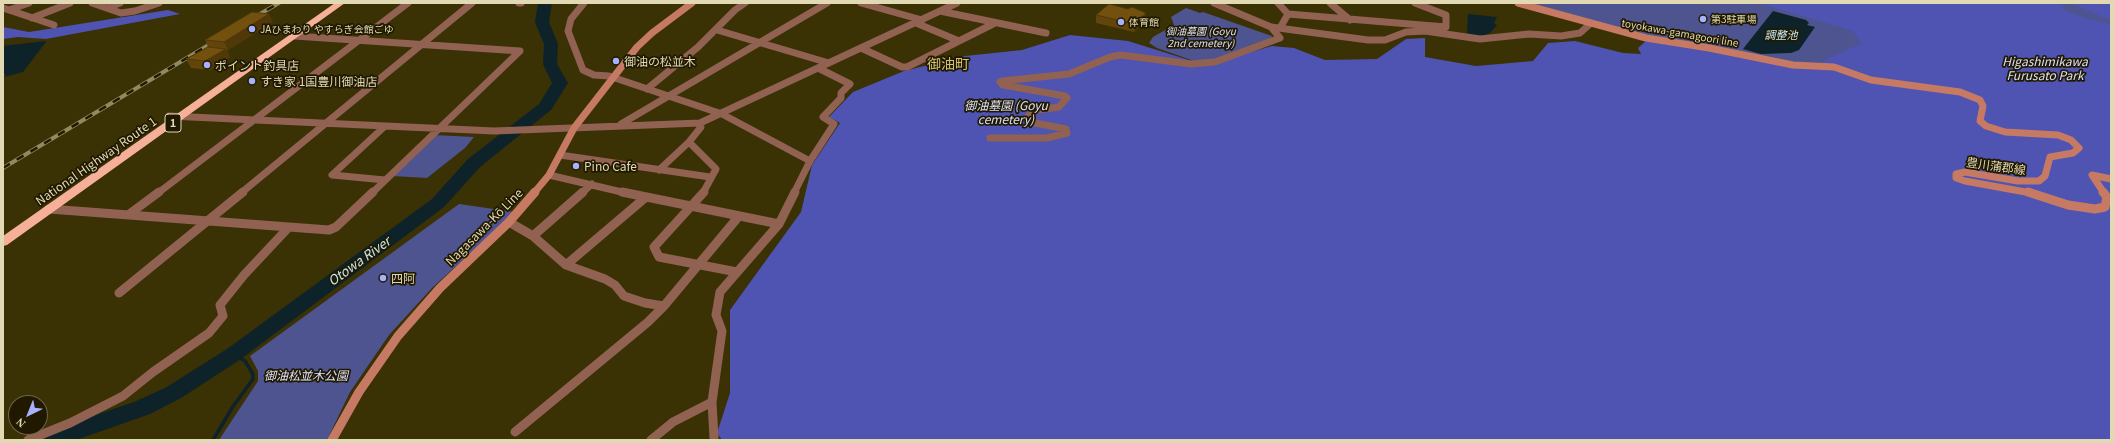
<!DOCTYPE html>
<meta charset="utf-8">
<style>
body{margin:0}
#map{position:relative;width:2114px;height:443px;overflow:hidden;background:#3a3104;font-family:Georgia,serif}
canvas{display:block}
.frame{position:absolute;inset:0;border:4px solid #e1d9b3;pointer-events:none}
.north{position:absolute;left:8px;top:395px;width:40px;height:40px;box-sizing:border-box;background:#201900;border:1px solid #6d6648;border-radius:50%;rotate:223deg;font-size:11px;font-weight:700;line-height:16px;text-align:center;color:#e1d9b3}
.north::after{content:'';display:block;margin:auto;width:14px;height:18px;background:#a7b1fc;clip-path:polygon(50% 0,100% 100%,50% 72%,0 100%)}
</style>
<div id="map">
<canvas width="2114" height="443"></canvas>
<div class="frame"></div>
<div class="north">N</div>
</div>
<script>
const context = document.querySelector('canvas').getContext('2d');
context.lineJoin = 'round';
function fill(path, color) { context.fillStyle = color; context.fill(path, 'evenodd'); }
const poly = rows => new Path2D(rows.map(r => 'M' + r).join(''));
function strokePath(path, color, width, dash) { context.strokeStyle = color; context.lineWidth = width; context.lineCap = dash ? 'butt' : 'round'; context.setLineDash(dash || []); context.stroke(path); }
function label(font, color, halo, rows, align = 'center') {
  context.font = font + ' Georgia,"Noto Sans JP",serif'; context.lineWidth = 3.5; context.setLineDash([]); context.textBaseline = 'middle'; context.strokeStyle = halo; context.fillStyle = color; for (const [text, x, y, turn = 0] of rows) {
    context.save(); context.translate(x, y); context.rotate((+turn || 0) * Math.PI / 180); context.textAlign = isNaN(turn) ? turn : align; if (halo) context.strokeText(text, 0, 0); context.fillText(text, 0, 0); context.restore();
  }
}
fill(poly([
 [1531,3,2111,3,2111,146,1806,64,1652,38],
 [1186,8,1200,13,1203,12,1272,36,1271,39,1211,61,1197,62,1157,48,1149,43,1153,37,1174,25,1171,17],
 [434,135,474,137,465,148,427,178,392,176],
 [459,204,515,212,432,288,389,335,350,392,327,440,219,440,258,381,258,371,250,356]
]), '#4e5490');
fill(poly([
 [1758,3,2059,3,2068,12,2091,20,2111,24,2111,440,722,440,717,433,730,393,730,310,801,212,812,165,840,123,829,117,853,92,904,71,965,56,1022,50,1070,35,1128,41,1205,65,1272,46,1294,48,1325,60,1377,59,1406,39,1425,38,1425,57,1476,66,1533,61,1548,43,1575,41,1623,53,1641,54,1638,48,1647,40,1815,69,1826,59,1861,44,1853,31],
 [2071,3,2111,3,2111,19,2105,18],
 [168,10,180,14,46,39,18,37,3,39,3,27,29,32]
]), '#4f53b2');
fill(poly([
 [1773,11,1806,20,1809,23,1807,25,1815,27,1799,50,1791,53,1761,54,1743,49],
 [1468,14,1497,17,1494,23,1497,25,1490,33,1483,36,1469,34,1467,33],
 [45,41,46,42,23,72,4,77,6,74,3,74,3,46]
]), '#0d2329');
strokePath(poly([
 [213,440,232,408,253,379,253,374,245,361,234,354]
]), '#0d2329', 3.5);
fill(poly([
 [538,3,552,3,549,22,558,44,557,64,568,83,551,110,480,167,444,207,241,359,181,398,150,414,76,440,44,440,47,434,69,424,134,402,165,388,227,349,432,199,468,159,539,104,552,83,543,64,544,44,535,22,538,3]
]), '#0d2329');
strokePath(poly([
 [92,3,121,13,135,11,159,3],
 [519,3,521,3],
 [584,3,571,19,568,31,583,70,594,75,609,76,722,114,810,161,834,124,823,117,841,98,841,93,850,84,818,68],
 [861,3,922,20],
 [1214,3,1271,27,1368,40,1385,40,1406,32,1425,31,1480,39,1529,34,1561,36,1580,33,1590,24],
 [1278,3,1288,14,1446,27,1446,15,1415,3],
 [1330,3,1350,20],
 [3,8,54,25],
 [107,8,120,3],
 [9,10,29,3],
 [940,11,1046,33],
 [32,18,70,3],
 [916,23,959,41],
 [1280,28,1288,14],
 [717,30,829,63],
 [294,36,520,51,372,193],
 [861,48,902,67,907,67,995,23],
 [647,89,698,47,735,10,745,3],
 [169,116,494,131,700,123,957,3],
 [700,123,701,127,689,142,716,169,703,193],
 [621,124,827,3],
 [384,127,332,175,385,180],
 [990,138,1047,138,1067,133,1066,129,1035,123,1028,116,1037,110,1059,107,1067,98,1065,96,1003,85,1000,82,1002,81,1069,74,1110,57,1121,55,1191,64,1215,62,1280,38,1271,27],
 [560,155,710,177],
 [659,170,689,142],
 [549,175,626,193],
 [158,193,408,3],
 [241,193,472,3],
 [582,193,592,184],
 [794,193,810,161]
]), '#916152', 7);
strokePath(poly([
 [622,192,779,224],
 [704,192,654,247,659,257,737,272],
 [49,209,329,230,336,227,373,192],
 [128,215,159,192],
 [509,222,533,236,566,265,605,279,615,285,624,296,645,303,664,306],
 [533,236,583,192],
 [566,265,646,197],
 [119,293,243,192],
 [515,432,648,322,664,306,739,216],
 [714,438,712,402,722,331,716,315,720,292,779,224,795,192],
 [28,440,70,423,123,396,153,372,209,333,223,316,220,305,244,275,288,228],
 [651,440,673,422,712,402]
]), '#916152', 9);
strokePath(poly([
 [1518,3,1646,38,1709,48,1793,65,1834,67,1871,80,1960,92,1980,100,1983,106,1980,121,1986,126,2005,132,2058,135,2071,140,2079,148,2073,153,2050,157,2045,176,2039,181,2018,181,1965,172,1956,174,1956,178,1965,181,2031,193],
 [534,193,549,175,574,128,637,47,652,33,692,3],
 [2104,193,2092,175,2111,179]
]), '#c67a63', 7);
strokePath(poly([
 [2028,192,2068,205,2095,209,2105,207,2107,197,2103,192],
 [332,440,359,392,398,336,440,288,509,222,535,192]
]), '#c67a63', 9);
fill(poly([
 [335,3,345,3,7,245,3,246,3,236,335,3]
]), '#f6af99');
const rail = poly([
 [253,18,279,3],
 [3,168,217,40]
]);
strokePath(rail, '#928960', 4);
strokePath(rail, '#201900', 2.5, [8]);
fill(poly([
 [1096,15,1145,21,1134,32,1096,23],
 [273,22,228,50,227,50,230,57,210,70,191,68,186,59,208,47,205,40]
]), '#62450b');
fill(poly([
 [1146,13,1145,21,1134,32,1134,24],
 [269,14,273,22,228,50,224,42],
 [226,49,230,57,210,70,205,61]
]), '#503809');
const building = poly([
 [1109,4,1128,9,1132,7,1146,13,1134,24,1096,15,1109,4],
 [252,12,269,14,224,42,205,40,252,12],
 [208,47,226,49,205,61,186,59,208,47]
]);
fill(building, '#72500d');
strokePath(building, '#503809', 1);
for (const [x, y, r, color] of [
 [1703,19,4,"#a7b1fc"],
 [1121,22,4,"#a7b1fc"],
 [252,29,4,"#a7b1fc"],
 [616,61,4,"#a7b1fc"],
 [207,65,4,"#a7b1fc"],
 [252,81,4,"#a7b1fc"],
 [576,166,4,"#a7b1fc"],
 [383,278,4,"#a7b1fc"]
]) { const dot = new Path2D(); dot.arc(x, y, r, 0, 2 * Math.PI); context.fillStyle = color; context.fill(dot); strokePath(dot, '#201900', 1.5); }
label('10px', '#e1d9b3', '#201900', [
 ["第3駐車場",1711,19],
 ["体育館",1129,22],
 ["JAひまわり やすらぎ会館ごゆ",260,29]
], 'left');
label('italic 10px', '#dce0fa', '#201900', [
 ["御油墓園 (Goyu",1201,31],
 ["2nd cemetery)",1201,43]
]);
label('10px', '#e1d9b3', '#201900', [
 ["toyokawa-gamagoori line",1680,33,10]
]);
label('italic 11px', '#c8e7f1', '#201900', [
 ["調整池",1781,35]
]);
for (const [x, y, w] of [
 [173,123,16]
]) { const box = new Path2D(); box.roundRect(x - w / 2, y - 9, w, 18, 3); context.fillStyle = '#201900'; context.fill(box); strokePath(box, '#e1d9b3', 1); }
label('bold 11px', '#e1d9b3', null, [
 ["1",173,123]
]);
label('12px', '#e1d9b3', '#201900', [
 ["御油の松並木",624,61],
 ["ポイント釣具店",215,65],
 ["すき家 1国豊川御油店",260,81],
 ["Pino Cafe",584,166],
 ["四阿",391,278]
], 'left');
label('italic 12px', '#dce0fa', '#201900', [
 ["Higashimikawa",2045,61],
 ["Furusato Park",2045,75],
 ["御油墓園 (Goyu",1006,105],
 ["cemetery)",1006,119],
 ["御油松並木公園",306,375]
]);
label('12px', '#e1d9b3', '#201900', [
 ["National Highway Route 1",96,161,-35],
 ["豊川蒲郡線",1996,166,8],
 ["Nagasawa-Kō Line",484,227,-45]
]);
label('italic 13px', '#c8e7f1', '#201900', [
 ["Otowa River",359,261,-36]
]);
label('14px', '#d4c374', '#201900', [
 ["御油町",948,64]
]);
</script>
